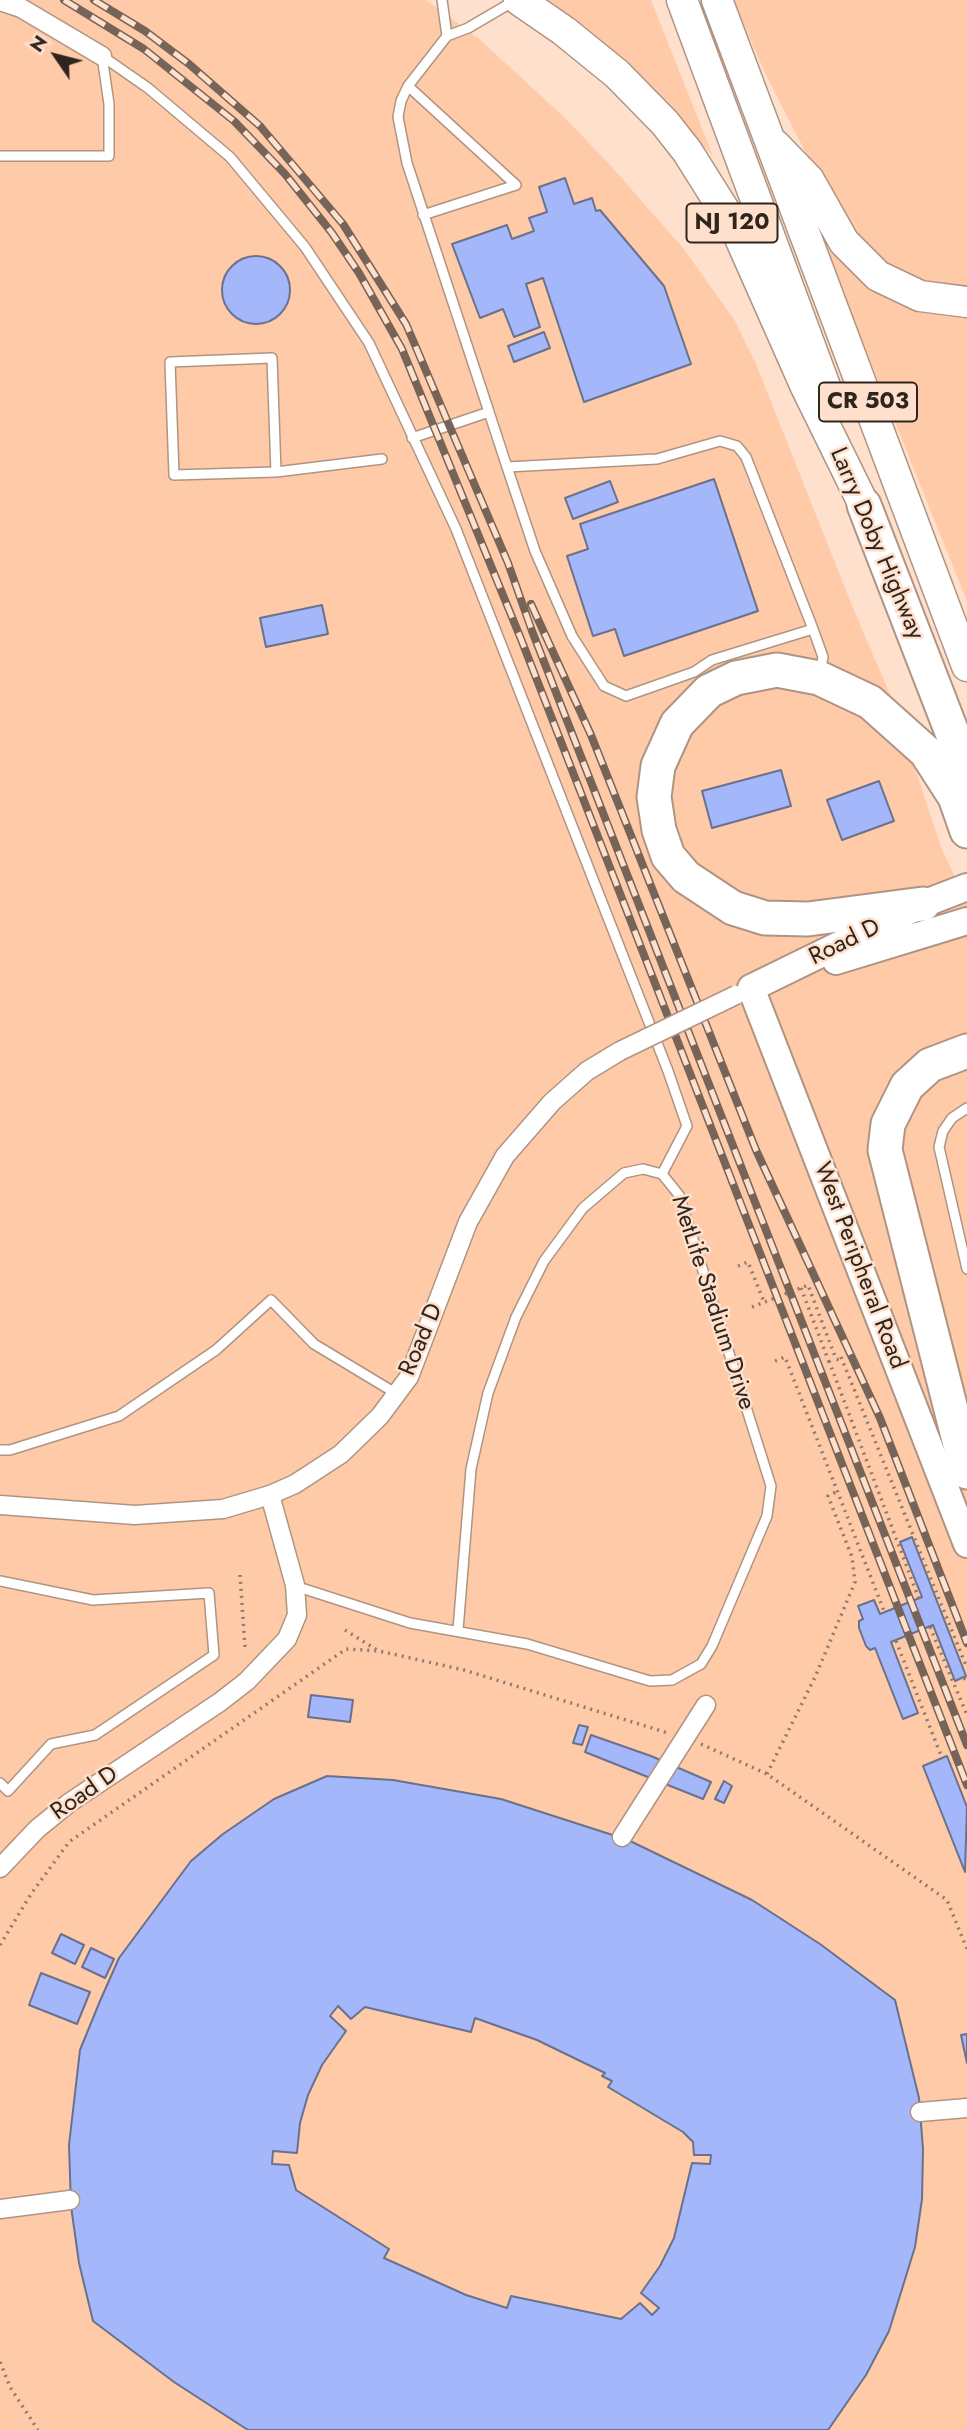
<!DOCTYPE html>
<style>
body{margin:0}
#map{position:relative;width:967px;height:2430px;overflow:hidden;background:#fee0cc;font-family:Jost,sans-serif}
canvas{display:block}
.north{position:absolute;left:21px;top:21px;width:70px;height:70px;-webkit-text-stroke:5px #fee0cc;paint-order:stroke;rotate:305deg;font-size:19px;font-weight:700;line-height:28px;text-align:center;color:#30251d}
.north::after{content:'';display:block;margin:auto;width:24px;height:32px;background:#30251d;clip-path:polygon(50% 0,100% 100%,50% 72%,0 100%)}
</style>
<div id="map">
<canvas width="967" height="2430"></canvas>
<div class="north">N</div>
</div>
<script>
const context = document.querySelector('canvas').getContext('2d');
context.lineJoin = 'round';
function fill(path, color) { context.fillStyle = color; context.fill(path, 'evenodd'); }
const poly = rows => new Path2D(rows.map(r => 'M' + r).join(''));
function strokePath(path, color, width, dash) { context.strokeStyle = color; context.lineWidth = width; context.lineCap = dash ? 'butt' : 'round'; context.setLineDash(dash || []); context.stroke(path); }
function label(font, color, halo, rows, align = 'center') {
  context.font = font + ' Jost,sans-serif'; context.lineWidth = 5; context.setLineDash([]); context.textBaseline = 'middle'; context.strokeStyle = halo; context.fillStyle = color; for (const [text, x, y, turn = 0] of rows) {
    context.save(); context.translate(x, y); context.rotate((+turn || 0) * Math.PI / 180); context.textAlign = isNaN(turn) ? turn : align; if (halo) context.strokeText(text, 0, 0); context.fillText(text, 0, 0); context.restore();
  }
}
fill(poly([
 [0,0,426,0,478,38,564,117,610,165,683,248,735,321,756,364,853,608,892,699,941,847,967,903,967,2430,0,2430],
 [547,0,651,0,713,156,621,60],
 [733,0,967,0,967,290,923,285,878,263,835,210,766,75],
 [816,226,822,226,869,285,893,300,944,316,967,316,967,601]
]), '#ffcaa8');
const building = poly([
 [565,178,574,204,592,198,596,211,600,210,664,286,691,364,584,402,543,278,526,284,540,327,514,337,503,309,480,318,452,244,507,225,512,239,534,231,529,218,547,212,539,187,565,178],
 '222 290a34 34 0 1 1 68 0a34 34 0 1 1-68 0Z',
 [544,332,550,348,514,362,508,346,544,332],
 [714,479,758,611,624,656,615,629,593,636,567,556,588,549,580,524,714,479],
 [610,481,618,502,573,519,565,498,610,481],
 [322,605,328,634,266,647,260,618,322,605],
 [781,770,791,806,712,828,702,791,781,770],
 [879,781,894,821,842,840,827,800,879,781],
 [912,1537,966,1676,955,1681,933,1625,891,1642,918,1713,903,1719,875,1648,870,1650,866,1646,859,1628,859,1621,863,1619,858,1606,874,1600,880,1614,922,1597,900,1542,912,1537],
 [311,1695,353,1700,350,1722,308,1717,311,1695],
 [579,1725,588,1727,582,1745,573,1743,579,1725],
 [591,1735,651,1756,711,1782,703,1799,585,1752,591,1735],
 [947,1756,967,1807,965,1872,923,1766,947,1756],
 [327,1776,393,1780,501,1799,628,1840,752,1900,820,1944,895,2000,919,2098,923,2149,922,2199,915,2247,889,2331,866,2375,828,2430,248,2430,174,2382,93,2321,79,2263,71,2206,69,2145,80,2050,100,2001,119,1958,191,1861,223,1834,274,1799,327,1776],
 [338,2006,351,2019,365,2007,471,2032,475,2018,537,2040,605,2073,602,2076,612,2081,608,2087,683,2132,693,2142,694,2155,711,2155,710,2164,692,2163,674,2238,660,2266,641,2293,659,2308,652,2315,640,2303,621,2319,511,2296,507,2308,466,2295,384,2258,389,2249,296,2190,289,2165,272,2164,273,2151,297,2153,300,2123,308,2095,322,2065,346,2031,330,2016,338,2006],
 [724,1781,732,1786,724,1803,715,1799,724,1781],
 [61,1934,84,1945,75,1964,52,1953,61,1934],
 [91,1948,114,1959,105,1978,82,1967,91,1948],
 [41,1973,90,1992,77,2024,29,2005,41,1973],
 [967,2034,967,2063,961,2035,967,2034]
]);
fill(building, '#a3b7fa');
strokePath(building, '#69718c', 2);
const lane = poly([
 [442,0,447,36],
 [102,56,148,88,230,157,305,247,369,343,456,529,668,1071,687,1126,662,1174],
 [408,86,516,185,423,215],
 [0,156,109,156,109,104,102,56],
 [489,412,507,467],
 [412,438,489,412,407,163,398,117,401,101,408,86,447,36,468,28,514,1],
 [276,472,174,475,170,362,272,358,276,472,382,459],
 [813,629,712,660,694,672,626,696,604,686,572,636,535,551,507,467,657,459,720,441,737,446,746,457,813,629,823,657,820,672],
 [967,1108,952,1118,943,1131,939,1147,967,1269],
 [0,1450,10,1450,119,1416,216,1350,271,1300,314,1344,397,1394],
 [0,1581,93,1600,209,1593,214,1655,95,1735,51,1744,8,1791,0,1783],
 [295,1586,410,1623,527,1644,650,1681,672,1680,701,1664,712,1646,767,1516,771,1486,679,1195,662,1174,643,1169,624,1173,583,1208,544,1261,516,1317,488,1393,471,1469,458,1630]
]);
const street = poly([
 [0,1,21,8,102,56],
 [0,1505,135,1515,223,1509,270,1495,295,1484,341,1454,380,1416,409,1377,468,1222,505,1156,552,1102,587,1071,620,1051],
 [622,1837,706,1705],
 [0,1868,37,1829,69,1803,220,1702,247,1681,287,1639,297,1615,295,1585,270,1495],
 [920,2112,967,2108],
 [0,2209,70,2200]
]);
const secondary = poly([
 [836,961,967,921],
 [751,988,967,1544],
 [751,988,923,904,967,887]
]);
const primary = poly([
 [519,0,564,31,617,74,665,123,687,151,736,229,806,387,864,505],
 [682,0,833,408],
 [717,0,967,666],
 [775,145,809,180,844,242,878,276,920,296,967,302]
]);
const highway = poly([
 [864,505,967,771],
 [923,904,808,919,765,918,733,908,686,877,668,856,659,830,654,797,658,766,677,724,709,691,736,678,777,670,819,678,870,702,926,752,955,797,967,831],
 [967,1051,930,1065,907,1086,888,1124,885,1150,967,1472]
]);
strokePath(lane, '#b09482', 12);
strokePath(street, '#b09482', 21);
strokePath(secondary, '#b09482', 30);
strokePath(primary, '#b09482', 33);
strokePath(highway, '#b09482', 37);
strokePath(poly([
 [738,1266,748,1262,764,1302],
 [801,1288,829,1362],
 [752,1307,808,1285,836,1359,842,1361],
 [841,1357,967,1668],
 [775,1361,785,1357,884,1611],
 [829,1361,919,1599],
 [240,1575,245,1647],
 [930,1627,967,1715],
 [345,1630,377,1650],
 [896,1641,942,1758],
 [964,1678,967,1681],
 [701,1744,767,1774,947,1900,967,1949],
 [767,1774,816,1675,855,1582,852,1557,828,1496,838,1491],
 [0,1945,31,1894,69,1842,346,1649,379,1651,464,1670,668,1733],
 [0,2362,10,2387,38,2430]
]), '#8f7b6e', 3.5, [2, 5]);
strokePath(lane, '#fff', 9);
strokePath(street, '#fff', 18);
strokePath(secondary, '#fff', 26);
strokePath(primary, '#fff', 30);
strokePath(highway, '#fff', 33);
const rail = poly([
 [64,0,144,49,234,121,285,174,332,233,359,273,402,349,521,639,967,1785],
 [94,0,145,31,189,64,260,126,343,224,406,324,508,563,532,631,967,1745],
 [531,604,591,735,756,1150,880,1418,967,1643]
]);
strokePath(rail, '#766458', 8);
strokePath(rail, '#fee0cc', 5, [16]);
const streetBridge = poly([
 [620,1051,736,995]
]);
strokePath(streetBridge, '#b09482', 21, []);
strokePath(streetBridge, '#fff', 18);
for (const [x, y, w] of [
 [732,223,91],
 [868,402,98]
]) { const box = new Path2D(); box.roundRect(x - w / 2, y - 19.5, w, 39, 5); context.fillStyle = '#fee0cc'; context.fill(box); strokePath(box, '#30251d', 2); }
label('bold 23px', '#30251d', null, [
 ["NJ 120",732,223],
 ["CR 503",868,402]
]);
label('24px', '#30251d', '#fee0cc', [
 ["Larry Doby Highway",876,544,67],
 ["Road D",845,943,-26],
 ["West Peripheral Road",859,1266,69],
 ["MetLife Stadium Drive",712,1303,72],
 ["Road D",422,1340,-67],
 ["Road D",85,1794,-35]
]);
</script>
